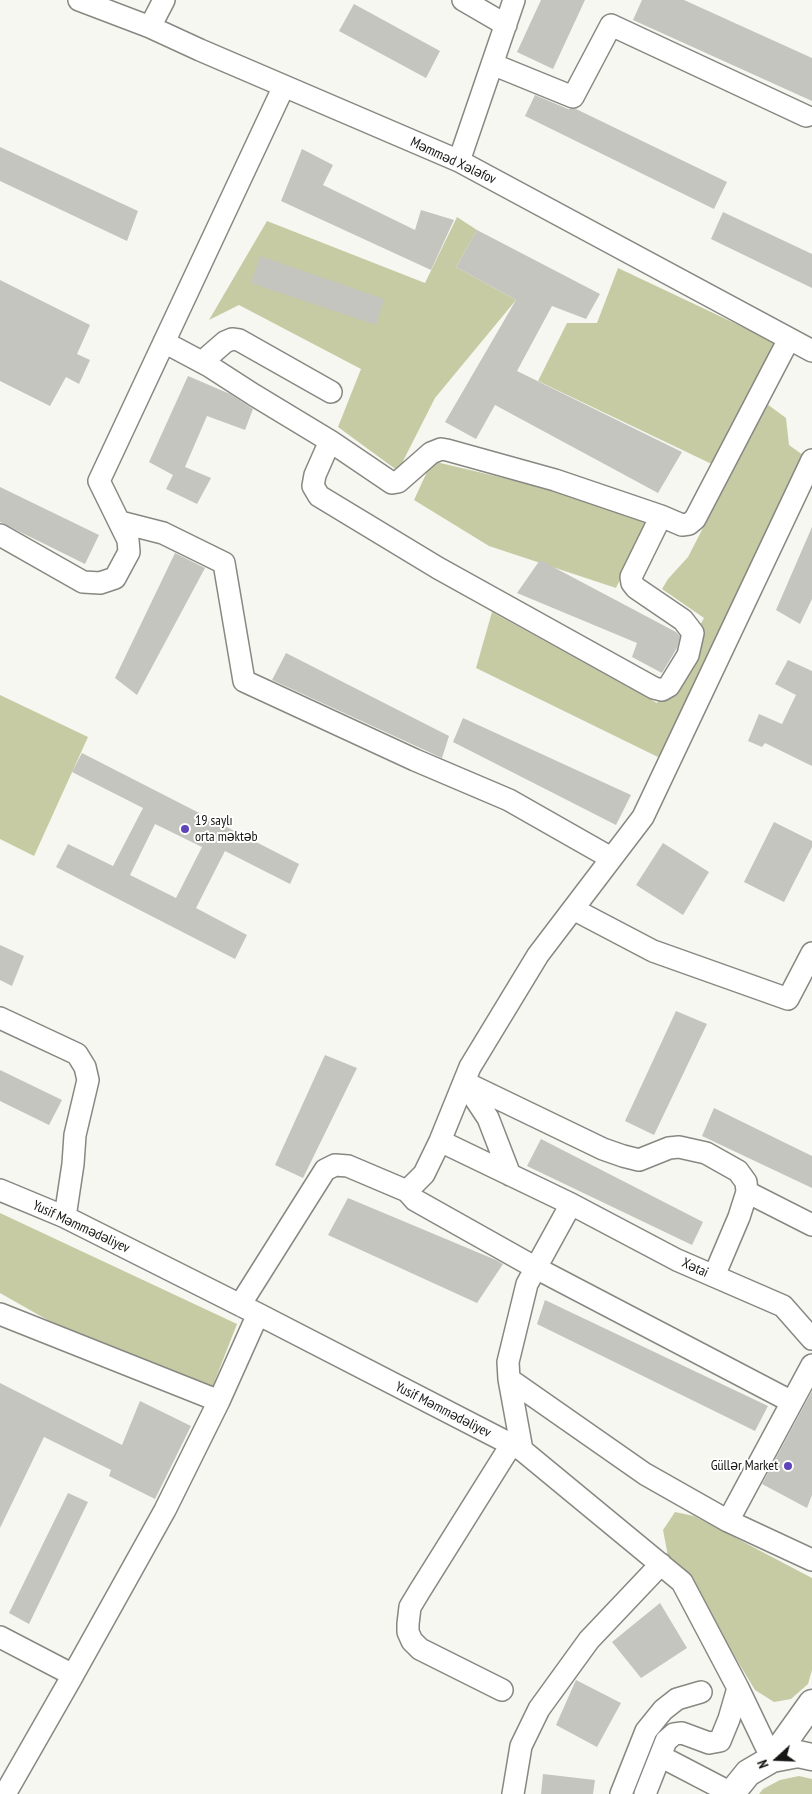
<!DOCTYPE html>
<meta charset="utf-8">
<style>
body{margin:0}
#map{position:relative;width:812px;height:1794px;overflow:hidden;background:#f6f7f0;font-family:"PT Sans Narrow",sans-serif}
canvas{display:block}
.north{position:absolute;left:752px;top:1734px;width:50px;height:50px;-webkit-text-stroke:4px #fff;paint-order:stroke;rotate:250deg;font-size:14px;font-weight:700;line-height:20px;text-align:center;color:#151513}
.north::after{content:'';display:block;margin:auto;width:18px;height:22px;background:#151513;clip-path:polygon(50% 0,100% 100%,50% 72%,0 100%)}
</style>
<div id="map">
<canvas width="812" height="1794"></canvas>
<div class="north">N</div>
</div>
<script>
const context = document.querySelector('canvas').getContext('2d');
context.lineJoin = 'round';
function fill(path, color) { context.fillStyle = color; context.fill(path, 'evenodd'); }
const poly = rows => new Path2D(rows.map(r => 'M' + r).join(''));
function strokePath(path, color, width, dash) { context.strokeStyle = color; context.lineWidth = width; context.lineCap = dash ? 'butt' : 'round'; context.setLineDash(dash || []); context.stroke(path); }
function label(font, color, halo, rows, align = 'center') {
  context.font = font + ' "PT Sans Narrow",sans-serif'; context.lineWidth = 4; context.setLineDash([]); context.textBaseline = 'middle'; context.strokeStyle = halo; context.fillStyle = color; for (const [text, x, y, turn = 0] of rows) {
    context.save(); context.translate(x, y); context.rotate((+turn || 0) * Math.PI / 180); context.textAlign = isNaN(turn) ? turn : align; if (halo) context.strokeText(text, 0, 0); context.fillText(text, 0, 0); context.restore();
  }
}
fill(poly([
 [457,217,477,230,456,267,516,300,435,398,398,471,338,427,361,369,239,305,209,320,267,221,425,283],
 [618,268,781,345,718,467,538,381,567,323,597,323],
 [767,404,786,418,789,445,807,458,662,759,476,668,492,612,657,703,704,618,662,589,668,579,688,557],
 [432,461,652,513,616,588,489,546,414,500],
 [0,695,88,737,34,856,0,839],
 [0,1213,237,1324,212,1388,81,1339,0,1293],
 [675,1512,694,1516,812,1578,812,1670,808,1684,791,1699,774,1702,755,1690,683,1571,668,1556,663,1530],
 [799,1776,812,1779,812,1794,759,1794,763,1789,780,1780]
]), '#c7cba4');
fill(poly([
 [541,0,585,0,553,69,517,52],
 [642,0,684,0,812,58,812,101,633,20],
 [354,4,440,51,426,78,339,31],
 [535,95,568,109,576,109,727,182,714,209,525,116],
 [0,147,138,211,127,241,0,181],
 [302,149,333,165,323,185,415,230,421,210,454,220,431,270,281,201],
 [723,212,812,254,812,288,711,239],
 [477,230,600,294,586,319,552,306,517,371,682,452,658,493,495,405,476,439,445,422,516,300,456,267],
 [260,256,384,299,376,325,251,283],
 [0,280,90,325,77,354,90,360,79,384,66,377,50,406,0,381],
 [188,376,230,394,253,409,245,430,207,416,185,467,211,478,197,504,166,489,173,475,149,462],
 [0,487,99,535,85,564,0,522],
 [812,527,812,599,800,624,776,610],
 [175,553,205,568,137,695,115,678],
 [540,560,676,632,680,636,677,648,662,673,632,657,637,643,517,593],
 [286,653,449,736,442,758,272,680],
 [788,660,812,671,812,766,765,743,762,747,748,741,759,714,782,724,796,695,775,684],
 [463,718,631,795,616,825,453,742],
 [82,753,299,864,290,884,225,851,196,908,247,935,235,959,56,867,68,844,113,866,143,808,72,772],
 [155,824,202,847,176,898,130,875],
 [774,822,812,841,812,847,784,902,744,882],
 [663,843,709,872,683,915,636,885],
 [0,945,24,956,12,986,0,980],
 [676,1011,707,1024,654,1135,625,1121],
 [325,1055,357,1068,303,1178,275,1165],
 [0,1070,62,1100,49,1125,0,1101],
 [714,1108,812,1156,812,1188,702,1136],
 [541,1139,703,1222,692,1245,527,1166],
 [348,1198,496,1260,503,1264,477,1303,328,1235],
 [545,1300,768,1406,755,1431,537,1324],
 [0,1383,122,1445,140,1401,191,1426,155,1499,109,1476,111,1470,44,1437,0,1528],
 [812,1391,812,1495,807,1508,762,1484],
 [68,1493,88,1502,29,1624,9,1613],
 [660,1603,687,1648,641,1678,612,1642],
 [576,1680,621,1703,597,1747,556,1725],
 [543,1774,595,1780,593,1794,541,1794]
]), '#c4c5be');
const minor = poly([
 [79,0,150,27,200,50,459,161,812,351],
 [463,0,506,25],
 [150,27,164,0],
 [492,64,573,97,611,25,806,116],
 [459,161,514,0],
 [164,342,209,366,254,395,330,441,392,483,398,482,431,453,441,449,447,450,555,480,661,516,682,525,689,524,695,519,789,339],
 [202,362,225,342,232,339,239,340,331,392],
 [330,441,315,475,313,486,319,496,438,568,654,688,662,690,669,686,688,655,693,633,683,620,636,588,632,583,631,577,661,516],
 [120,522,163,533,224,563,244,681,415,760,509,800,611,858],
 [0,535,83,582,100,583,115,578,129,552,128,540,99,481,284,86],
 [573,909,653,951,788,999,812,953],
 [0,1018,77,1054,85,1067,88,1080,75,1135,73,1164,65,1217],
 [464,1082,603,1149,623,1156,639,1160,669,1148,679,1147,706,1153,738,1171,746,1182,747,1192,739,1217,714,1276],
 [464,1082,488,1118,510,1175],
 [440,1141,571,1204,677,1260,783,1306,812,1339],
 [0,1190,65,1217,258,1314,522,1450,682,1582,738,1688,772,1759],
 [407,1191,415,1200,536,1268,792,1402],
 [747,1192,812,1225],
 [240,1305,325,1170,335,1165,348,1166,407,1191,424,1174,440,1141,470,1067,538,955,643,817,812,460],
 [0,1314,219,1401],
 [509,1379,645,1474,728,1521,812,1560],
 [522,1450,509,1379,508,1362,527,1284,571,1204],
 [728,1521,812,1365],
 [0,1637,73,1675,165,1510,219,1401,258,1314],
 [502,1690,420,1649,412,1641,408,1632,408,1624,410,1607,419,1592,511,1445],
 [660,1756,731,1793],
 [5,1794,73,1675],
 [513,1794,521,1746,539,1709,589,1640,661,1564],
 [621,1794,646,1731,663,1710,677,1699,701,1692],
 [645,1794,666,1741,674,1734,682,1733,709,1743,720,1741,729,1719,738,1688]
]);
const major = poly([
 [772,1759,812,1703],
 [731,1794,748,1773,772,1759,798,1754,812,1757]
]);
strokePath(minor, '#878882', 24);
strokePath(major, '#878882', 29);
strokePath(minor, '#fff', 21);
strokePath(major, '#fff', 26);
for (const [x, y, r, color] of [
 [185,829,5,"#5e43bb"],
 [788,1466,5,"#5e43bb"]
]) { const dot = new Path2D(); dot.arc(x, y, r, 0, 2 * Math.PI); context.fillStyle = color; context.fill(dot); strokePath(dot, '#fff', 2); }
label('14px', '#151513', '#fff', [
 ["Məmməd Xələfov",453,161,25],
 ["Yusif Məmmədəliyev",81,1227,25],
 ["Xətai",695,1268,24],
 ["Yusif Məmmədəliyev",443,1410,27]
]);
label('14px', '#151513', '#fff', [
 ["19 saylı",195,821],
 ["orta məktəb",195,837],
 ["Güllər Market",778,1466,"right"]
], 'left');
</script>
